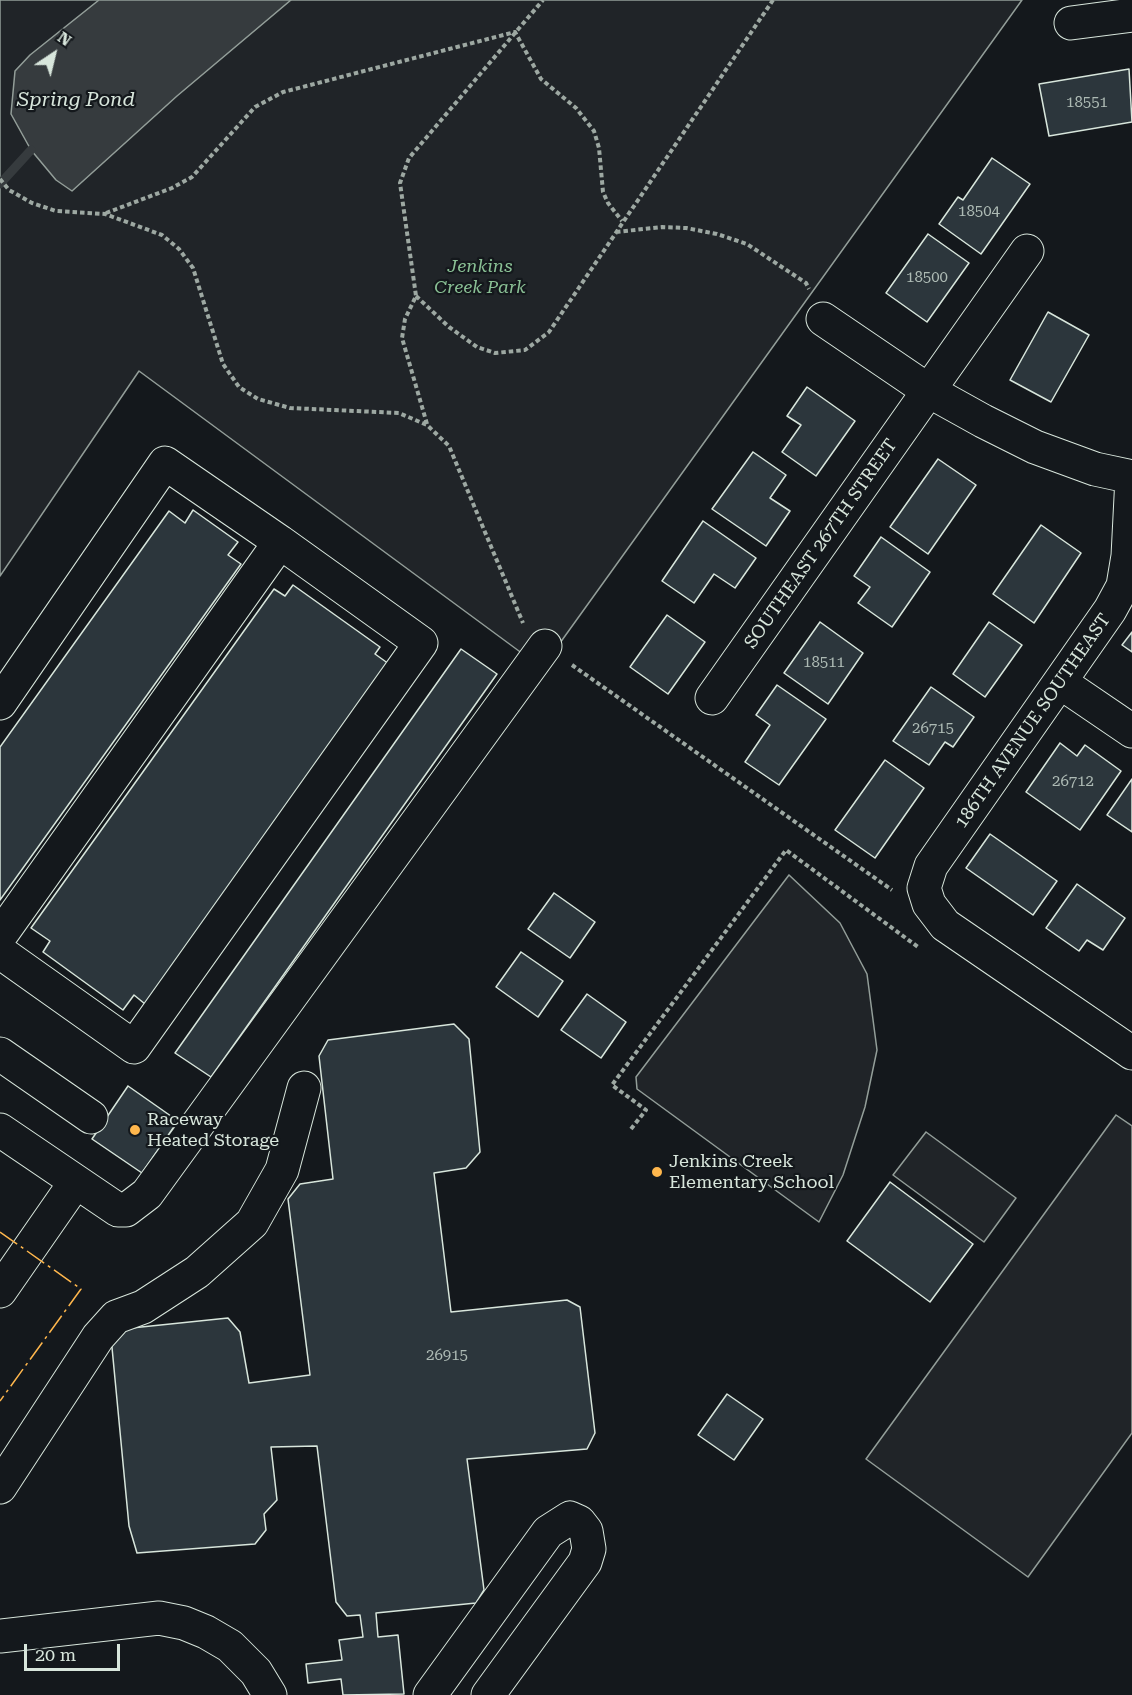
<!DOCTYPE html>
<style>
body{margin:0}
#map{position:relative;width:1132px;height:1695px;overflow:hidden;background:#14181c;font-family:"Roboto Serif",serif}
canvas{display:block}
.north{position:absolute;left:24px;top:24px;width:60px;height:60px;-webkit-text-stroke:4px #14181c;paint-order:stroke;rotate:35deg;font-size:16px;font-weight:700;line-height:24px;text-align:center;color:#d8e6dc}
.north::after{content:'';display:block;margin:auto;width:21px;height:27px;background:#d8e6dc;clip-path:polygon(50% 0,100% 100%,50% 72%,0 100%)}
.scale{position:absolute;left:24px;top:1644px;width:96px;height:27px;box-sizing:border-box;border:3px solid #d8e6dc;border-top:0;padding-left:8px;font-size:18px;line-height:21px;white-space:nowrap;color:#d8e6dc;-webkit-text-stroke:4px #14181c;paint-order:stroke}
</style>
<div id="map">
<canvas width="1132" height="1695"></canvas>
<div class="north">N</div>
<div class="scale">20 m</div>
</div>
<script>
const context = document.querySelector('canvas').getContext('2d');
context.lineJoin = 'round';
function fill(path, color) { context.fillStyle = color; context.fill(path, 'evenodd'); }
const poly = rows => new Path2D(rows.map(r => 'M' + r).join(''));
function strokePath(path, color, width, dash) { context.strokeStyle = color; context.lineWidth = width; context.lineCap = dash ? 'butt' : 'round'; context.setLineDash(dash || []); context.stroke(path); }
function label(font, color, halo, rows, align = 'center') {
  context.font = font + ' "Roboto Serif",serif'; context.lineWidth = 4.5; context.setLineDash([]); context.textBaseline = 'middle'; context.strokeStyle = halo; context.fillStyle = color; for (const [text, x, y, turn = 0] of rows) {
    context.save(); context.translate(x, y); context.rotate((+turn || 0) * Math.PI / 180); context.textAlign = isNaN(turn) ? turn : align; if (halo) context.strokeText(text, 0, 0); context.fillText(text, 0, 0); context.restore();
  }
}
const green = poly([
 [0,0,1022,0,542,668,139,371,0,576,0,0],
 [789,875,840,923,867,974,877,1050,865,1107,843,1175,819,1222,637,1089,636,1077,789,875],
 [1116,1115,1132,1126,1132,1433,1028,1577,866,1459,1116,1115],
 [926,1132,1016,1198,984,1242,893,1175,926,1132]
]);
fill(green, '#202428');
strokePath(green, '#939e99', 1.5);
const water = poly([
 [99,0,291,0,177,96,72,191,56,180,31,150,11,114,15,71,30,55,99,0]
]);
fill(water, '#363b3e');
strokePath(water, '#939e99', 1.5);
strokePath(poly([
 [0,184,31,150]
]), '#363b3e', 9);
const building = poly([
 [1129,69,1132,122,1049,136,1039,84,1129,69],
 [992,158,1030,184,981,254,939,224,958,197,963,200,992,158],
 [928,234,969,263,927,322,886,293,928,234],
 [1048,312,1089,335,1051,402,1010,380,1048,312],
 [807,387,855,421,816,476,782,452,801,425,787,416,807,387],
 [753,452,786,475,770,498,790,511,766,546,712,509,753,452],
 [938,459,976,485,928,554,890,527,938,459],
 [193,510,238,542,228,555,241,564,0,900,0,747,169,511,185,523,193,510],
 [703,521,756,558,735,588,714,574,694,603,662,581,703,521],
 [1041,525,1081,553,1034,623,993,594,1041,525],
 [881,537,930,572,892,627,858,603,870,587,854,576,881,537],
 [293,585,380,647,375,654,389,664,145,1004,134,995,123,1010,43,952,50,941,31,928,274,589,285,596,293,585],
 [667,615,705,642,668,694,630,667,667,615],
 [820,622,863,653,828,704,784,673,820,622],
 [989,622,1022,645,985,697,953,674,989,622],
 [1132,632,1132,652,1122,645,1132,632],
 [461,649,497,674,211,1077,175,1053,461,649],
 [777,685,826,719,779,785,745,762,770,725,756,715,777,685],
 [931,687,974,717,953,747,945,742,929,765,893,741,931,687],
 [1060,743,1077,756,1085,745,1121,771,1080,830,1026,792,1060,743],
 [885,760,924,788,875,858,835,830,885,760],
 [1132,779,1132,832,1107,815,1132,779],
 [990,834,1057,881,1033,915,966,868,990,834],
 [1077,884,1125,918,1103,950,1087,940,1079,951,1046,928,1077,884],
 [554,893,595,922,570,958,528,929,554,893],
 [521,952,563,981,538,1017,496,987,521,952],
 [587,994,626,1022,601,1058,561,1030,587,994],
 [454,1024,469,1039,480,1152,466,1168,434,1173,451,1312,567,1300,580,1307,595,1433,587,1449,467,1459,484,1590,476,1603,376,1613,378,1637,398,1635,404,1694,343,1695,341,1679,308,1683,306,1664,342,1660,339,1640,363,1637,360,1615,347,1616,336,1602,317,1446,271,1447,277,1500,264,1514,266,1530,255,1544,137,1553,129,1526,111,1337,122,1329,228,1318,240,1332,249,1383,310,1375,288,1199,300,1184,333,1179,319,1056,328,1040,454,1024],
 [128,1086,178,1121,142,1173,92,1139,128,1086],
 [890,1182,973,1244,930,1302,847,1241,890,1182],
 [727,1394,763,1419,734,1460,698,1435,727,1394]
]);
fill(building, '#2c363c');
strokePath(building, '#d8e6dc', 1.5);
const minor = poly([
 [1071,23,1132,15],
 [823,319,929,391,983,421,1035,447,1095,469,1132,477],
 [1132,477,1128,556,1123,586,1110,610,931,866,924,888,929,904,945,925,1132,1053],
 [1060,682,1132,731],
 [712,698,1027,251],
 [0,703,165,463,280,542],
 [0,936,280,542,421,643,134,1047,0,952],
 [0,1054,91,1117],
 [0,1130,118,1210,126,1210,147,1194,545,646],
 [0,1291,75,1183],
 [0,1487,98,1337,116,1317,143,1307,197,1272,252,1223,282,1170,304,1088],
 [0,1636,159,1618,184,1623,206,1632,230,1646,256,1672,270,1695],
 [430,1695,548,1532,570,1518,579,1522,586,1531,589,1549,585,1562,488,1695]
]);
strokePath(minor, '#d8e6dc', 35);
strokePath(poly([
 [0,179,9,190,32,203,56,211,105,214,162,235,179,249,193,268,223,364,239,387,258,399,290,408,399,413,427,425,449,446,523,623],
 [106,213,172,188,192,177,255,107,283,92,515,32,541,79,576,108,594,131,599,148,603,192,608,203,622,221],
 [616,232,662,227,686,228,717,234,747,244,806,283,809,289],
 [416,296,449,327,477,347,495,353,525,350,549,332,773,0],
 [427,424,402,338,405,319,416,296,400,183,409,158,543,0],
 [572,665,892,890],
 [631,1129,646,1110,612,1085,786,850,918,947]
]), '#9da8a2', 4, [4.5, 3]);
strokePath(minor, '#14181c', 33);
strokePath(poly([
 [0,1232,81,1289,0,1401]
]), '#ffb74d', 1.5, [21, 4.5, 3, 4.5]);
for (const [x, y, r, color] of [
 [135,1130,6,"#ffb74d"],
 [657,1172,6,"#ffb74d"]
]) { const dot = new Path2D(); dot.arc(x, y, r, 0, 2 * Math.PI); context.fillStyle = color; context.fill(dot); strokePath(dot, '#14181c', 2); }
label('15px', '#adbab4', null, [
 ["18551",1087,103],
 ["18504",979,212],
 ["18500",927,278],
 ["18511",824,663],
 ["26715",933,729],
 ["26712",1073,782],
 ["26915",447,1356]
]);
label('italic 18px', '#8ac095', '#14181c', [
 ["Jenkins",480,267],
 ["Creek Park",480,288]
]);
label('18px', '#d8e6dc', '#14181c', [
 ["SOUTHEAST 267TH STREET",821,544,-55],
 ["186TH AVENUE SOUTHEAST",1033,721,-55]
]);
label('18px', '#d8e6dc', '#14181c', [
 ["Raceway",147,1120],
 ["Heated Storage",147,1141],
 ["Jenkins Creek",669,1162],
 ["Elementary School",669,1183]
], 'left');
label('italic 20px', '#d8e6dc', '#14181c', [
 ["Spring Pond",76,100]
]);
</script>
